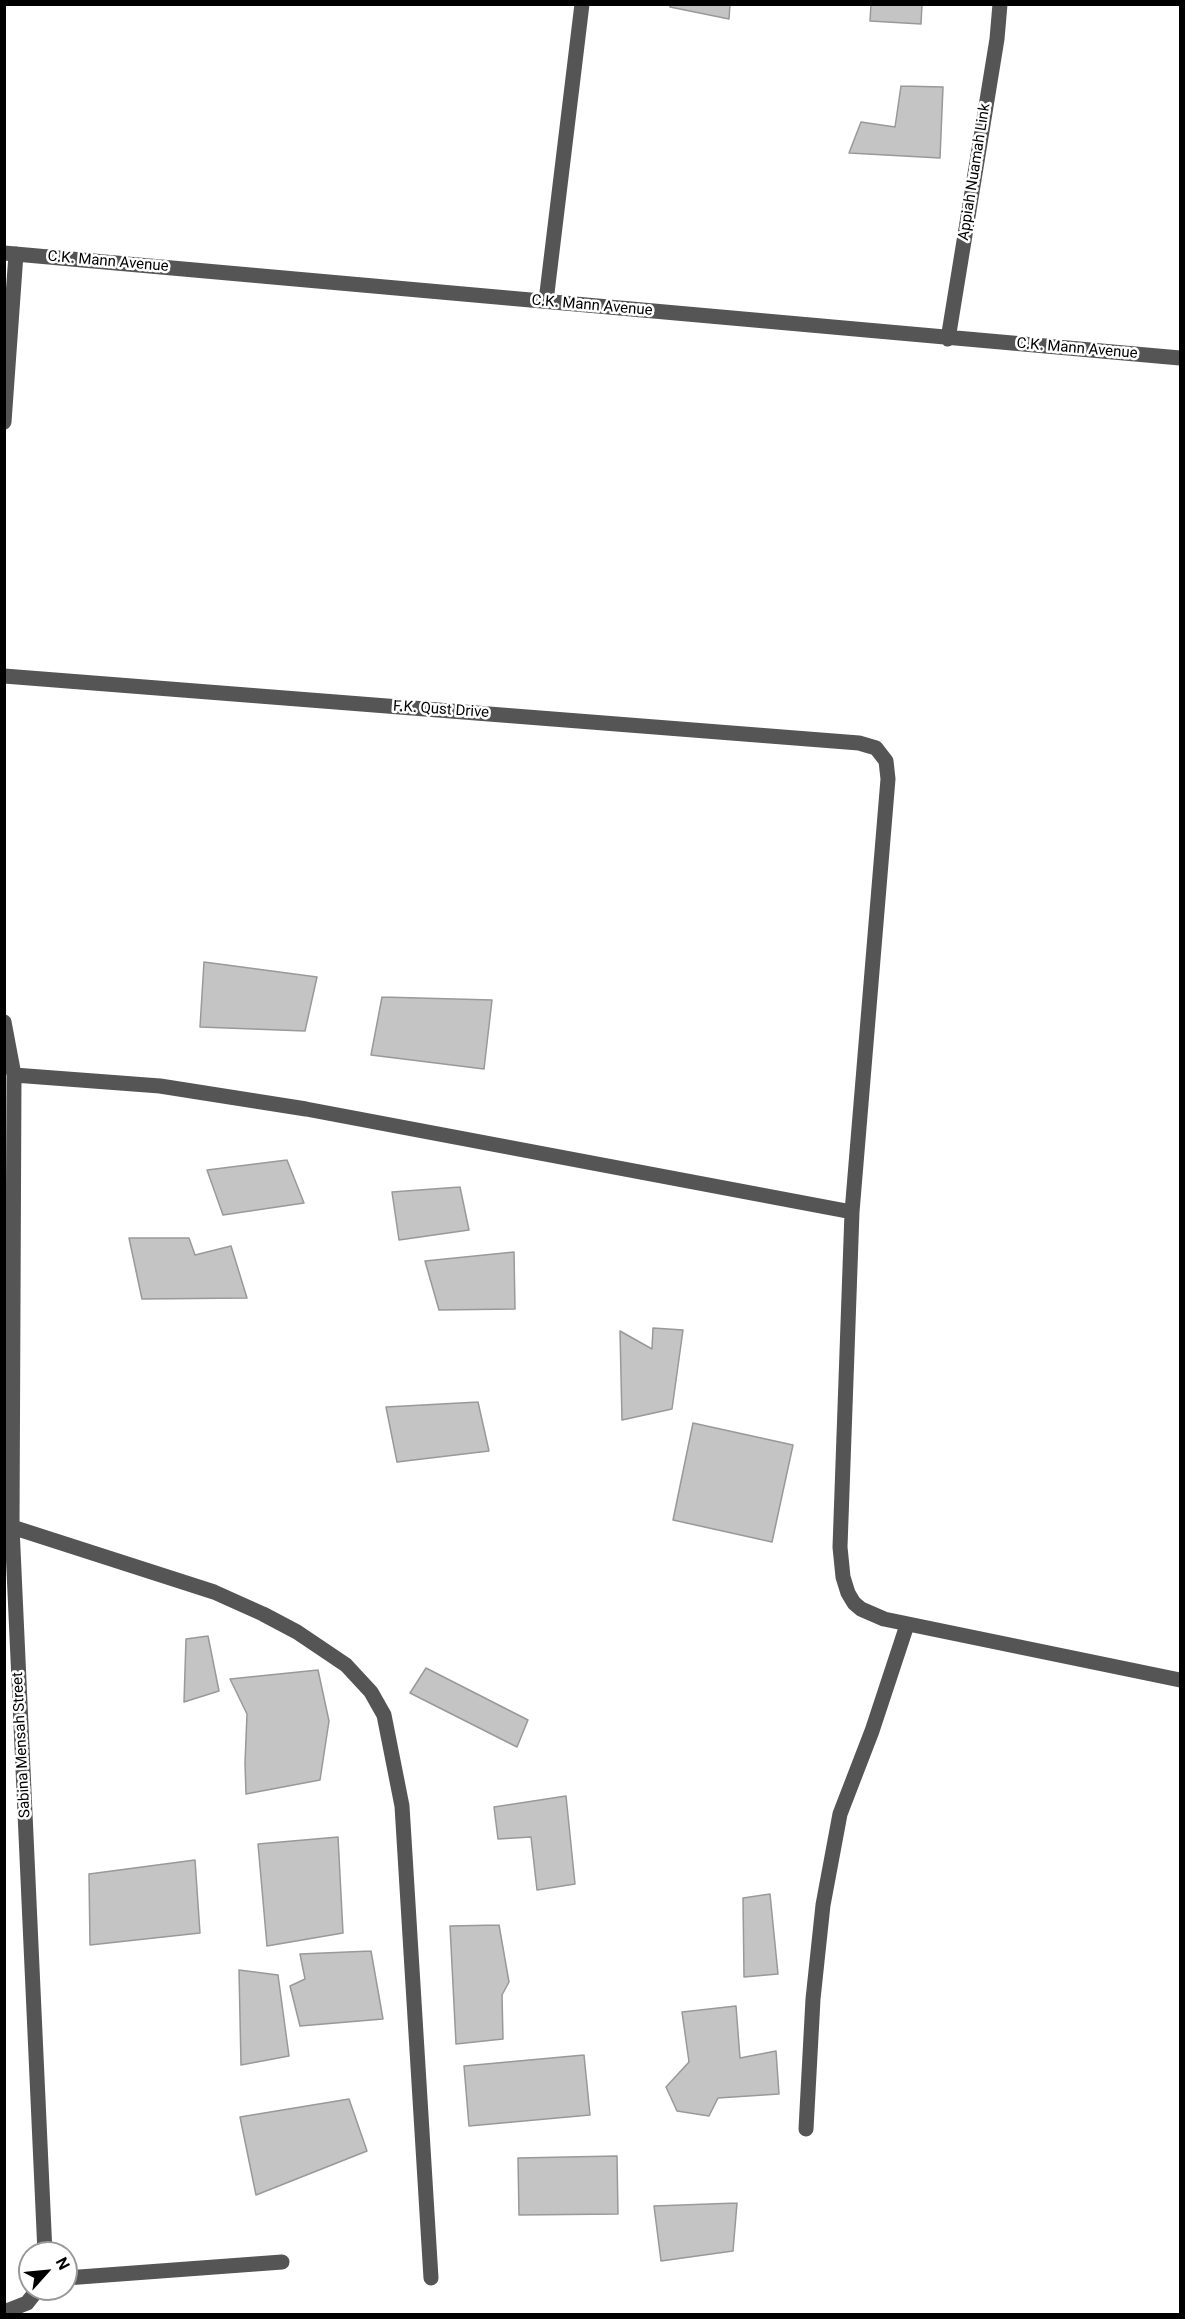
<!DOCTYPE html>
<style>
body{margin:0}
#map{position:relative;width:1185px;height:2319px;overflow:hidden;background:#fff;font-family:Roboto,sans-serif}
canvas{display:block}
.frame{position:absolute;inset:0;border:6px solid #000;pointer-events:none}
.north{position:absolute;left:18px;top:2241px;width:60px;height:60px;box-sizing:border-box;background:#fff;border:2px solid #999;border-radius:50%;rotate:63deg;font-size:16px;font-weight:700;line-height:24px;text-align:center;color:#000}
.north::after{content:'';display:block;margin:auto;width:21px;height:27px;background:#000;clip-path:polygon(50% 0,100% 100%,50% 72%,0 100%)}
</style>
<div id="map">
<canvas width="1185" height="2319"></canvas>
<div class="frame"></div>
<div class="north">N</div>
</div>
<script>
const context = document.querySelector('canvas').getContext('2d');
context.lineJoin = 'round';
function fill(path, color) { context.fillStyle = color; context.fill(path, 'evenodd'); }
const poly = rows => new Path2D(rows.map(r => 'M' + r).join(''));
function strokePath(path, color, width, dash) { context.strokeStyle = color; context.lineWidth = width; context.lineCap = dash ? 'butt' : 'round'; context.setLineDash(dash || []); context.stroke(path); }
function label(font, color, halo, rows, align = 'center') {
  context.font = font + ' Roboto,sans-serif'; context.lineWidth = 5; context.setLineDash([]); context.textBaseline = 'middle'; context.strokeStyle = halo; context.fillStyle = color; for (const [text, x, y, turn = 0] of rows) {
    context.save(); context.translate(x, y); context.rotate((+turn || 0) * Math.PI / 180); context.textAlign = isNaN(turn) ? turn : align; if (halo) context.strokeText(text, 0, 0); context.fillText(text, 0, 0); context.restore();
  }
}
const building = poly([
 [670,4,730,4,729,19,670,7,670,4],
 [871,4,922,4,921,24,870,21,871,4],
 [901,86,943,87,940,158,849,153,861,122,895,127,901,86],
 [204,962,317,977,305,1031,200,1027,204,962],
 [382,997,492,1000,484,1069,371,1055,382,997],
 [287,1160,304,1203,223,1215,207,1170,287,1160],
 [460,1187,469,1230,399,1240,392,1192,460,1187],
 [129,1238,189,1238,195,1255,231,1246,247,1298,142,1299,129,1238],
 [514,1252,515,1309,439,1310,425,1261,514,1252],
 [653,1328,683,1330,672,1409,622,1420,620,1331,652,1349,653,1328],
 [478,1402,489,1451,397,1462,386,1407,478,1402],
 [693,1423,793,1445,772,1542,673,1520,693,1423],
 [208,1636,219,1691,184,1702,186,1639,208,1636],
 [426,1668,528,1720,517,1747,410,1693,426,1668],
 [318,1670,329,1721,320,1780,246,1794,245,1763,247,1714,230,1679,318,1670],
 [566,1796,575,1884,537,1890,531,1837,498,1839,494,1807,566,1796],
 [338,1837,343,1933,267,1946,258,1844,338,1837],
 [195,1860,200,1933,90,1945,89,1874,195,1860],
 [770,1894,778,1974,744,1977,743,1898,770,1894],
 [499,1925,509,1982,502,1995,503,2039,456,2044,450,1926,499,1925],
 [371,1951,383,2019,300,2026,290,1986,305,1979,300,1954,371,1951],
 [239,1970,278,1975,289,2056,241,2065,239,1970],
 [736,2006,740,2058,776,2051,779,2094,718,2098,709,2116,677,2111,666,2087,689,2062,682,2012,736,2006],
 [584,2055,590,2115,469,2126,464,2066,584,2055],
 [349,2099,367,2151,256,2195,240,2117,349,2099],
 [617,2156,618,2214,519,2215,518,2158,617,2156],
 [737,2203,733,2251,661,2261,654,2206,737,2203]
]);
fill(building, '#c4c4c4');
strokePath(building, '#999', 1.5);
strokePath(poly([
 [4,253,1180,358],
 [546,301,582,4],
 [948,339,997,39,1000,4],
 [4,422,16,254],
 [4,676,859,743,876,748,886,761,888,779,852,1212,840,1547,843,1577,848,1593,854,1603,861,1609,884,1619,1180,1680],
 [4,1022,14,1075,12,1527,45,2253],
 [14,1075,160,1086,306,1109,852,1212],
 [12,1527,214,1592,263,1614,297,1632,346,1665,371,1692,384,1715,402,1806,431,2278],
 [806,2129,813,1999,823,1905,840,1814,872,1731,907,1625],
 [66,2278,282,2262],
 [4,2312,27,2303,38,2289]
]), '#555', 15);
label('15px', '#000', '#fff', [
 ["Appiah Nuamah Link",975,172,-81],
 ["C.K. Mann Avenue",108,262,5],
 ["C.K. Mann Avenue",592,306,5],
 ["C.K. Mann Avenue",1077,349,5],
 ["F.K. Qust Drive",441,710,4],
 ["Sabina Mensah Street",22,1745,-93]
]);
</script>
